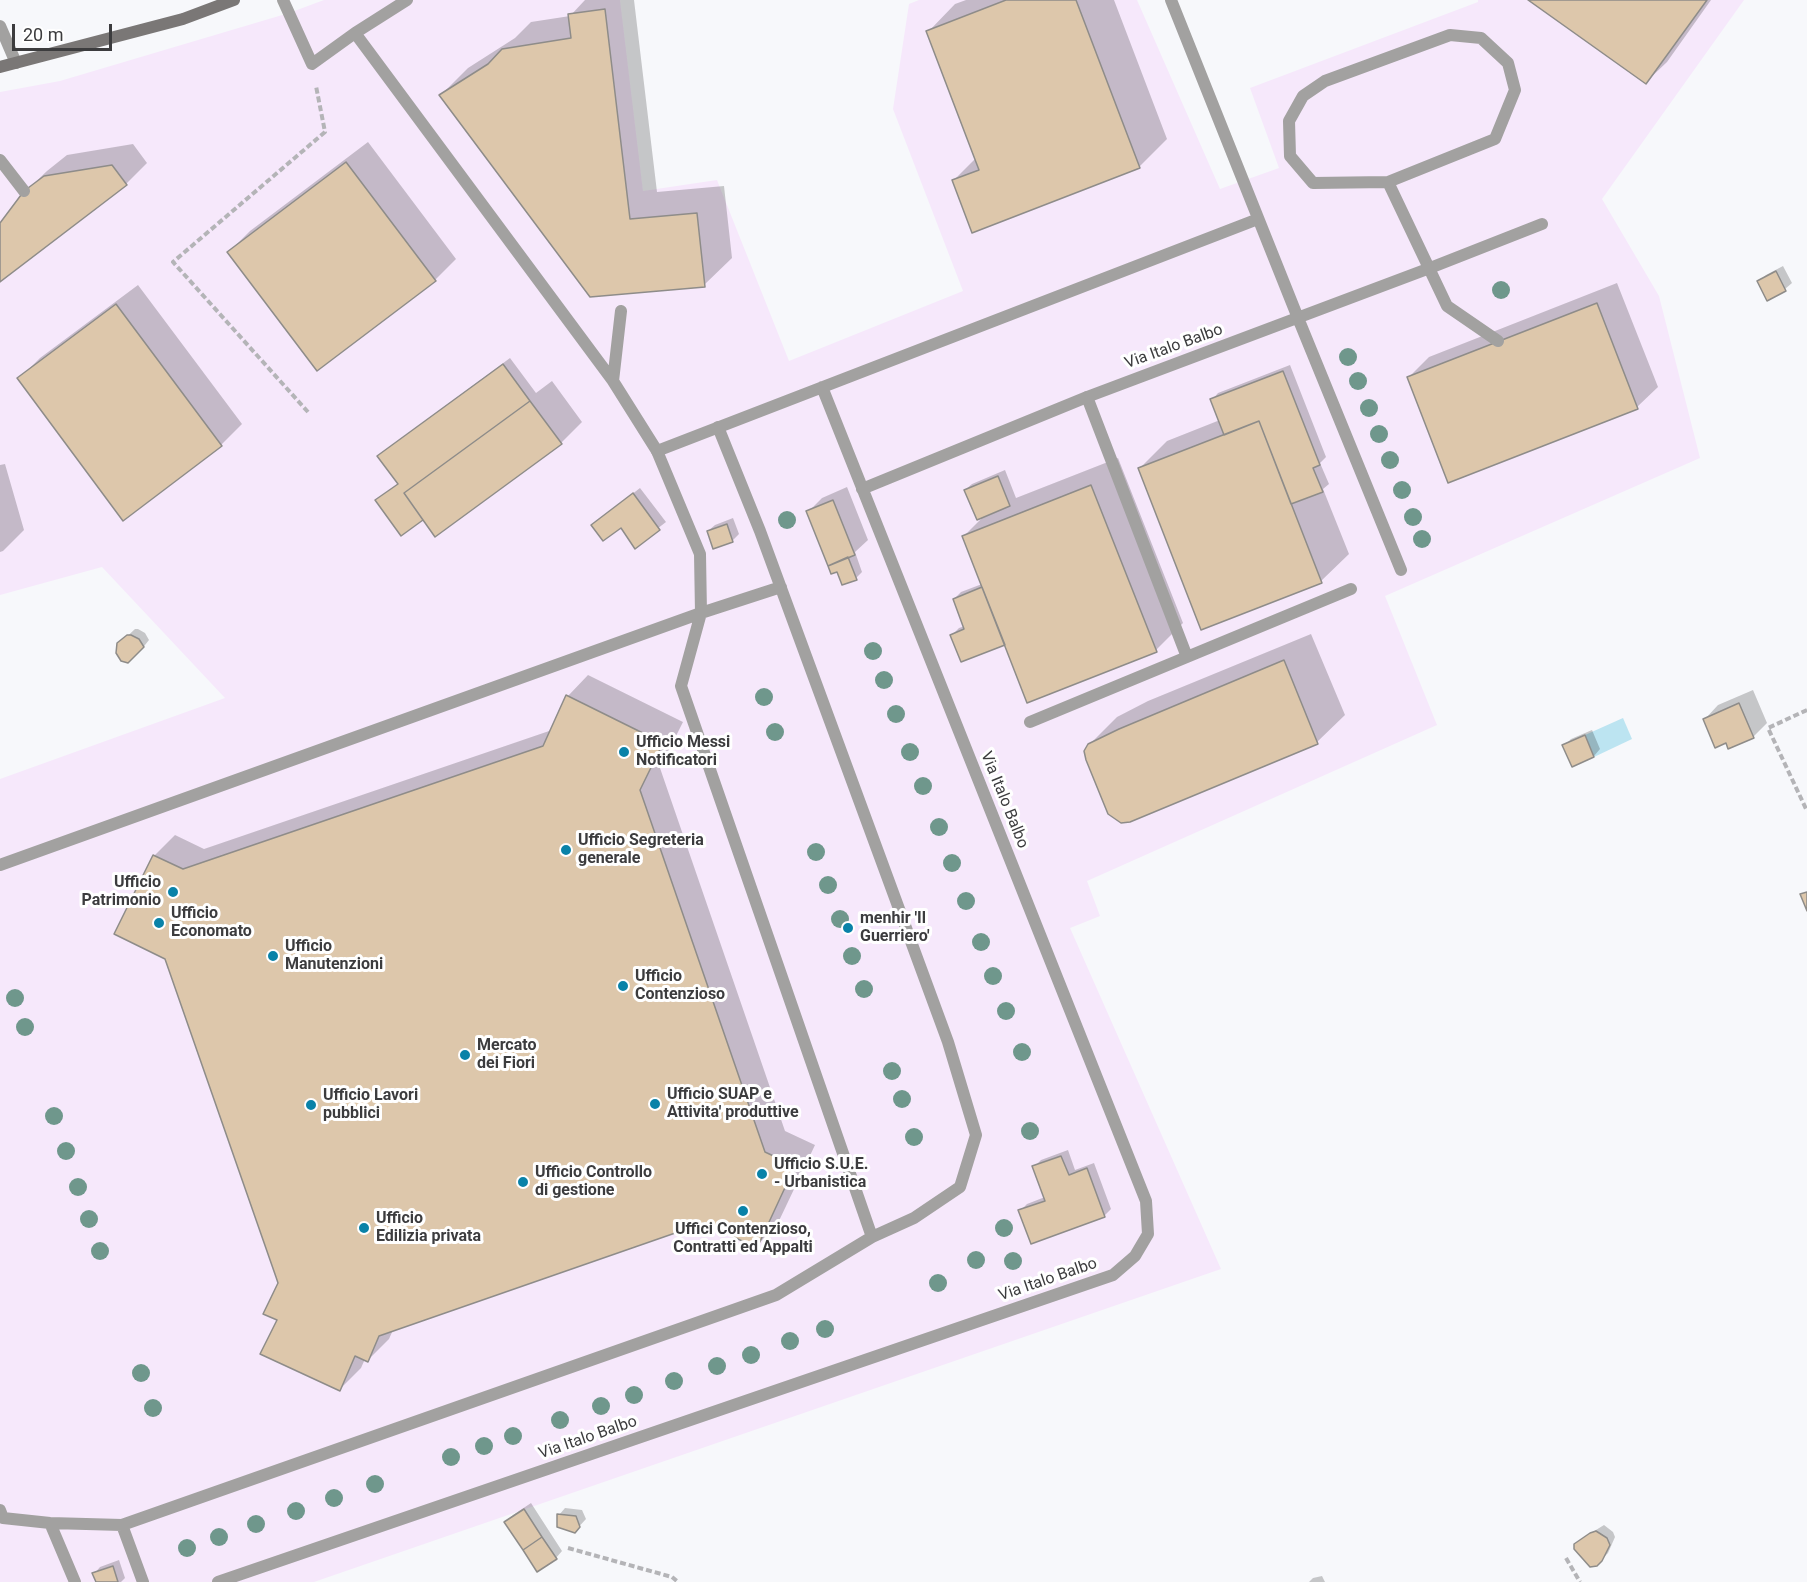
<!DOCTYPE html>
<style>
body{margin:0}
#map{position:relative;width:1807px;height:1582px;overflow:hidden;background:#f7f8fb;font-family:Roboto,sans-serif}
canvas{display:block}
.scale{position:absolute;left:12px;top:24px;width:100px;height:27px;box-sizing:border-box;border:3px solid #3c3c3e;border-top:0;padding-left:8px;font-size:18px;line-height:21px;white-space:nowrap;color:#3c3c3e;-webkit-text-stroke:4px #fff;paint-order:stroke}
</style>
<div id="map">
<canvas width="1807" height="1582"></canvas>
<div class="scale">20 m</div>
</div>
<script>
const context = document.querySelector('canvas').getContext('2d');
context.lineJoin = 'round';
function fill(path, color) { context.fillStyle = color; context.fill(path, 'evenodd'); }
const poly = rows => new Path2D(rows.map(r => 'M' + r).join(''));
function strokePath(path, color, width, dash) { context.strokeStyle = color; context.lineWidth = width; context.lineCap = dash ? 'butt' : 'round'; context.setLineDash(dash || []); context.stroke(path); }
function label(font, color, halo, rows, align = 'center') {
  context.font = font + ' Roboto,sans-serif'; context.lineWidth = 6; context.setLineDash([]); context.textBaseline = 'middle'; context.strokeStyle = halo; context.fillStyle = color; for (const [text, x, y, turn = 0] of rows) {
    context.save(); context.translate(x, y); context.rotate((+turn || 0) * Math.PI / 180); context.textAlign = isNaN(turn) ? turn : align; if (halo) context.strokeText(text, 0, 0); context.fillText(text, 0, 0); context.restore();
  }
}
fill(poly([
 [324,0,620,0,643,191,717,180,789,361,963,291,893,109,909,4,919,0,1137,0,1220,189,1279,168,1250,88,1478,2,1478,0,1744,0,1602,199,1659,296,1700,458,1385,596,1437,725,1087,881,1100,916,1070,928,1221,1269,314,1582,0,1582,0,779,225,698,102,567,0,595,0,92,60,81,289,13]
]), '#f6e8fb');
fill(poly([
 [1623,718,1632,739,1594,757,1585,735]
]), '#bce4f1');
fill(poly([
 [585,0,634,0,657,192,724,186,732,258,704,285,441,95,468,68,515,38,531,22,570,16],
 [966,0,1114,0,1167,139,1139,167,953,181,976,158,928,32,955,4],
 [1530,0,1711,0,1667,62,1646,82],
 [368,142,456,259,435,280,229,252,250,231],
 [133,144,147,163,126,184,0,281,0,226,25,192,47,171,67,155],
 [1783,266,1792,283,1785,289,1768,299,1759,282,1766,275],
 [1617,283,1658,387,1637,407,1408,378,1429,357],
 [138,285,242,424,221,445,123,519,19,379,40,358],
 [510,358,536,393,552,381,582,422,561,443,435,535,423,518,402,534,377,500,399,483,379,456,386,450],
 [1290,365,1326,457,1320,463,1329,484,1323,489,1349,554,1321,581,1139,469,1167,441,1220,420,1212,400,1218,393],
 [1118,458,1183,623,1156,650,1005,643,952,635,959,628,965,626,954,599,961,592,982,584,964,536,984,516,965,490,972,484,1005,470,1016,498],
 [5,464,24,530,3,551,0,552,0,465],
 [847,487,868,540,855,552,862,572,856,578,808,512,822,498],
 [640,488,666,522,635,546,621,526,600,519],
 [733,518,739,534,732,541,708,531,715,525],
 [135,629,138,629,145,633,149,640,141,650,119,644],
 [1311,634,1345,715,1317,742,1130,821,1089,745,1117,717,1148,701],
 [588,675,683,722,660,768,785,1131,815,1145,777,1225,756,1246,705,1222,393,1330,389,1339,368,1360,365,1359,361,1368,340,1389,279,1319,279,1283,154,856,175,835,204,849,552,730,568,696],
 [1753,690,1767,723,1753,737,1727,741,1705,719,1718,705],
 [1592,730,1600,749,1594,756,1572,765,1564,746,1571,739],
 [1068,1150,1075,1170,1094,1163,1111,1209,1104,1216,1020,1211,1027,1204,1045,1197,1034,1167,1041,1160],
 [531,1503,562,1551,556,1558,506,1522,513,1515],
 [565,1508,582,1510,586,1519,574,1532,559,1515],
 [1604,1525,1613,1532,1615,1537,1608,1553,1601,1560,1576,1545,1583,1538],
 [119,1560,125,1578,121,1582,98,1582,94,1574,100,1567],
 [1322,1576,1325,1582,1309,1582,1313,1578]
]), '#0003');
const building = poly([
 [1006,0,1076,0,1140,168,972,233,952,180,979,170,926,31,1006,0],
 [1528,0,1707,0,1646,84,1528,0],
 [605,9,630,219,697,213,705,287,590,297,439,95,488,64,502,49,571,38,568,14,605,9],
 [346,162,436,281,317,371,227,252,346,162],
 [112,165,127,185,0,282,0,223,24,191,44,176,112,165],
 [1776,271,1786,291,1767,301,1757,281,1776,271],
 [1597,303,1638,409,1448,483,1407,377,1597,303],
 [116,304,222,446,123,521,17,378,116,304],
 [503,364,530,401,404,493,423,520,401,536,375,500,398,484,377,456,503,364],
 [1283,371,1320,465,1313,468,1323,492,1291,504,1259,421,1224,435,1210,399,1283,371],
 [530,401,562,444,435,537,404,493,530,401],
 [1259,421,1322,583,1201,630,1138,468,1259,421],
 [998,476,1010,506,977,520,964,490,998,476],
 [1091,485,1157,652,1027,703,962,536,1091,485],
 [633,493,660,530,635,549,621,528,603,541,591,525,633,493],
 [833,500,855,555,828,566,806,511,833,500],
 [727,524,733,542,713,549,707,531,727,524],
 [848,557,857,580,842,585,837,572,831,574,828,566,848,557],
 [982,587,1005,645,961,662,950,635,964,629,953,599,982,587],
 [127,635,131,635,139,639,144,647,128,663,121,661,116,653,117,643,127,635],
 [1284,660,1318,744,1130,822,1121,823,1108,814,1086,760,1084,751,1088,744,1119,729,1284,660],
 [566,695,663,743,640,790,765,1152,795,1166,757,1248,704,1223,379,1336,368,1362,355,1356,340,1391,260,1354,277,1320,263,1314,278,1283,276,1277,165,959,114,934,153,855,183,869,543,746,566,695],
 [1739,703,1754,738,1728,749,1726,743,1715,748,1703,719,1739,703],
 [1585,735,1594,757,1572,767,1562,745,1585,735],
 [1807,892,1807,911,1800,894,1807,892],
 [1061,1156,1069,1175,1087,1168,1105,1217,1031,1244,1018,1210,1045,1201,1032,1166,1061,1156],
 [524,1509,542,1537,523,1550,504,1522,524,1509],
 [557,1514,576,1516,580,1527,575,1533,557,1527,557,1514],
 [1596,1531,1607,1538,1610,1545,1602,1561,1597,1566,1590,1567,1574,1549,1574,1544,1590,1533,1596,1531],
 [542,1537,557,1559,537,1572,523,1550,542,1537],
 [113,1566,118,1582,96,1582,92,1573,113,1566]
]);
fill(building, '#ddc7ab');
strokePath(building, '#8e8c89', 1.5);
strokePath(poly([
 [308,412,173,262,325,132,316,86],
 [1807,710,1768,728,1807,811],
 [568,1548,672,1577,678,1582],
 [1566,1558,1580,1582]
]), '#b4b4b7', 4, [6, 3]);
strokePath(poly([
 [283,0,312,64,355,33,407,0],
 [0,26,16,63],
 [355,33,613,381],
 [0,160,24,191],
 [1388,182,1495,139,1515,90,1508,63,1481,38,1450,35,1325,81,1303,96,1289,121,1290,156,1313,183,1388,182,1447,306,1498,341],
 [621,311,613,381,657,451,700,554,701,613,681,686,872,1237,914,1218,960,1187,976,1135,948,1042,760,531,718,427],
 [1087,397,1187,657],
 [1030,722,1351,589],
 [0,865,701,613,781,587],
 [0,1510,3,1518,50,1523,122,1525,776,1295,872,1237],
 [50,1523,75,1582],
 [122,1525,143,1582]
]), '#a2a1a0', 12);
strokePath(poly([
 [1171,0,1298,318,1401,570],
 [657,451,1258,219],
 [862,489,1087,397,1430,268,1542,224],
 [218,1582,1113,1275,1135,1256,1148,1234,1146,1201,822,387]
]), '#a2a1a0', 12);
strokePath(poly([
 [0,67,183,19,234,0]
]), '#7a7776', 12);
context.fillStyle = '#6f978c';
for (const [x, y] of [
 [1501,290],
 [1348,357],
 [1358,381],
 [1369,408],
 [1379,434],
 [1390,460],
 [1402,490],
 [1413,517],
 [787,520],
 [1422,539],
 [873,651],
 [884,680],
 [764,697],
 [896,714],
 [775,732],
 [910,752],
 [923,786],
 [939,827],
 [816,852],
 [952,863],
 [828,885],
 [966,901],
 [840,919],
 [981,942],
 [852,956],
 [993,976],
 [864,989],
 [15,998],
 [1006,1011],
 [25,1027],
 [1022,1052],
 [892,1071],
 [902,1099],
 [54,1116],
 [1030,1131],
 [914,1137],
 [66,1151],
 [78,1187],
 [89,1219],
 [1004,1228],
 [100,1251],
 [976,1260],
 [1013,1261],
 [938,1283],
 [825,1329],
 [790,1341],
 [751,1355],
 [717,1366],
 [141,1373],
 [674,1381],
 [634,1395],
 [601,1406],
 [153,1408],
 [560,1420],
 [513,1436],
 [484,1446],
 [451,1457],
 [375,1484],
 [334,1498],
 [296,1511],
 [256,1524],
 [219,1537],
 [187,1548]
]) { context.beginPath(); context.arc(x, y, 9, 0, 2 * Math.PI); context.fill(); }
for (const [x, y, r, color] of [
 [624,752,6,"#0982a8"],
 [566,850,6,"#0982a8"],
 [173,892,6,"#0982a8"],
 [159,923,6,"#0982a8"],
 [848,928,6,"#0982a8"],
 [273,956,6,"#0982a8"],
 [623,986,6,"#0982a8"],
 [465,1055,6,"#0982a8"],
 [655,1104,6,"#0982a8"],
 [311,1105,6,"#0982a8"],
 [762,1174,6,"#0982a8"],
 [523,1182,6,"#0982a8"],
 [743,1211,6,"#0982a8"],
 [364,1228,6,"#0982a8"]
]) { const dot = new Path2D(); dot.arc(x, y, r, 0, 2 * Math.PI); context.fillStyle = color; context.fill(dot); strokePath(dot, '#fff', 2); }
label('16px', '#3c3c3e', '#fff', [
 ["Via Italo Balbo",1174,347,-20],
 ["Via Italo Balbo",1004,800,68],
 ["Via Italo Balbo",1048,1280,-19],
 ["Via Italo Balbo",588,1438,-19]
]);
label('bold 16px', '#3c3c3e', '#fff', [
 ["Ufficio Messi",636,743],
 ["Notificatori",636,761],
 ["Ufficio Segreteria",578,841],
 ["generale",578,859],
 ["Ufficio",161,883,"right"],
 ["Patrimonio",161,901,"right"],
 ["Ufficio",171,914],
 ["Economato",171,932],
 ["menhir 'Il",860,919],
 ["Guerriero'",860,937],
 ["Ufficio",285,947],
 ["Manutenzioni",285,965],
 ["Ufficio",635,977],
 ["Contenzioso",635,995],
 ["Mercato",477,1046],
 ["dei Fiori",477,1064],
 ["Ufficio SUAP e",667,1095],
 ["Attivita' produttive",667,1113],
 ["Ufficio Lavori",323,1096],
 ["pubblici",323,1114],
 ["Ufficio S.U.E.",774,1165],
 ["- Urbanistica",774,1183],
 ["Ufficio Controllo",535,1173],
 ["di gestione",535,1191],
 ["Ufficio",376,1219],
 ["Edilizia privata",376,1237],
 ["Uffici Contenzioso,",743,1230,"center"],
 ["Contratti ed Appalti",743,1248,"center"]
], 'left');
</script>
